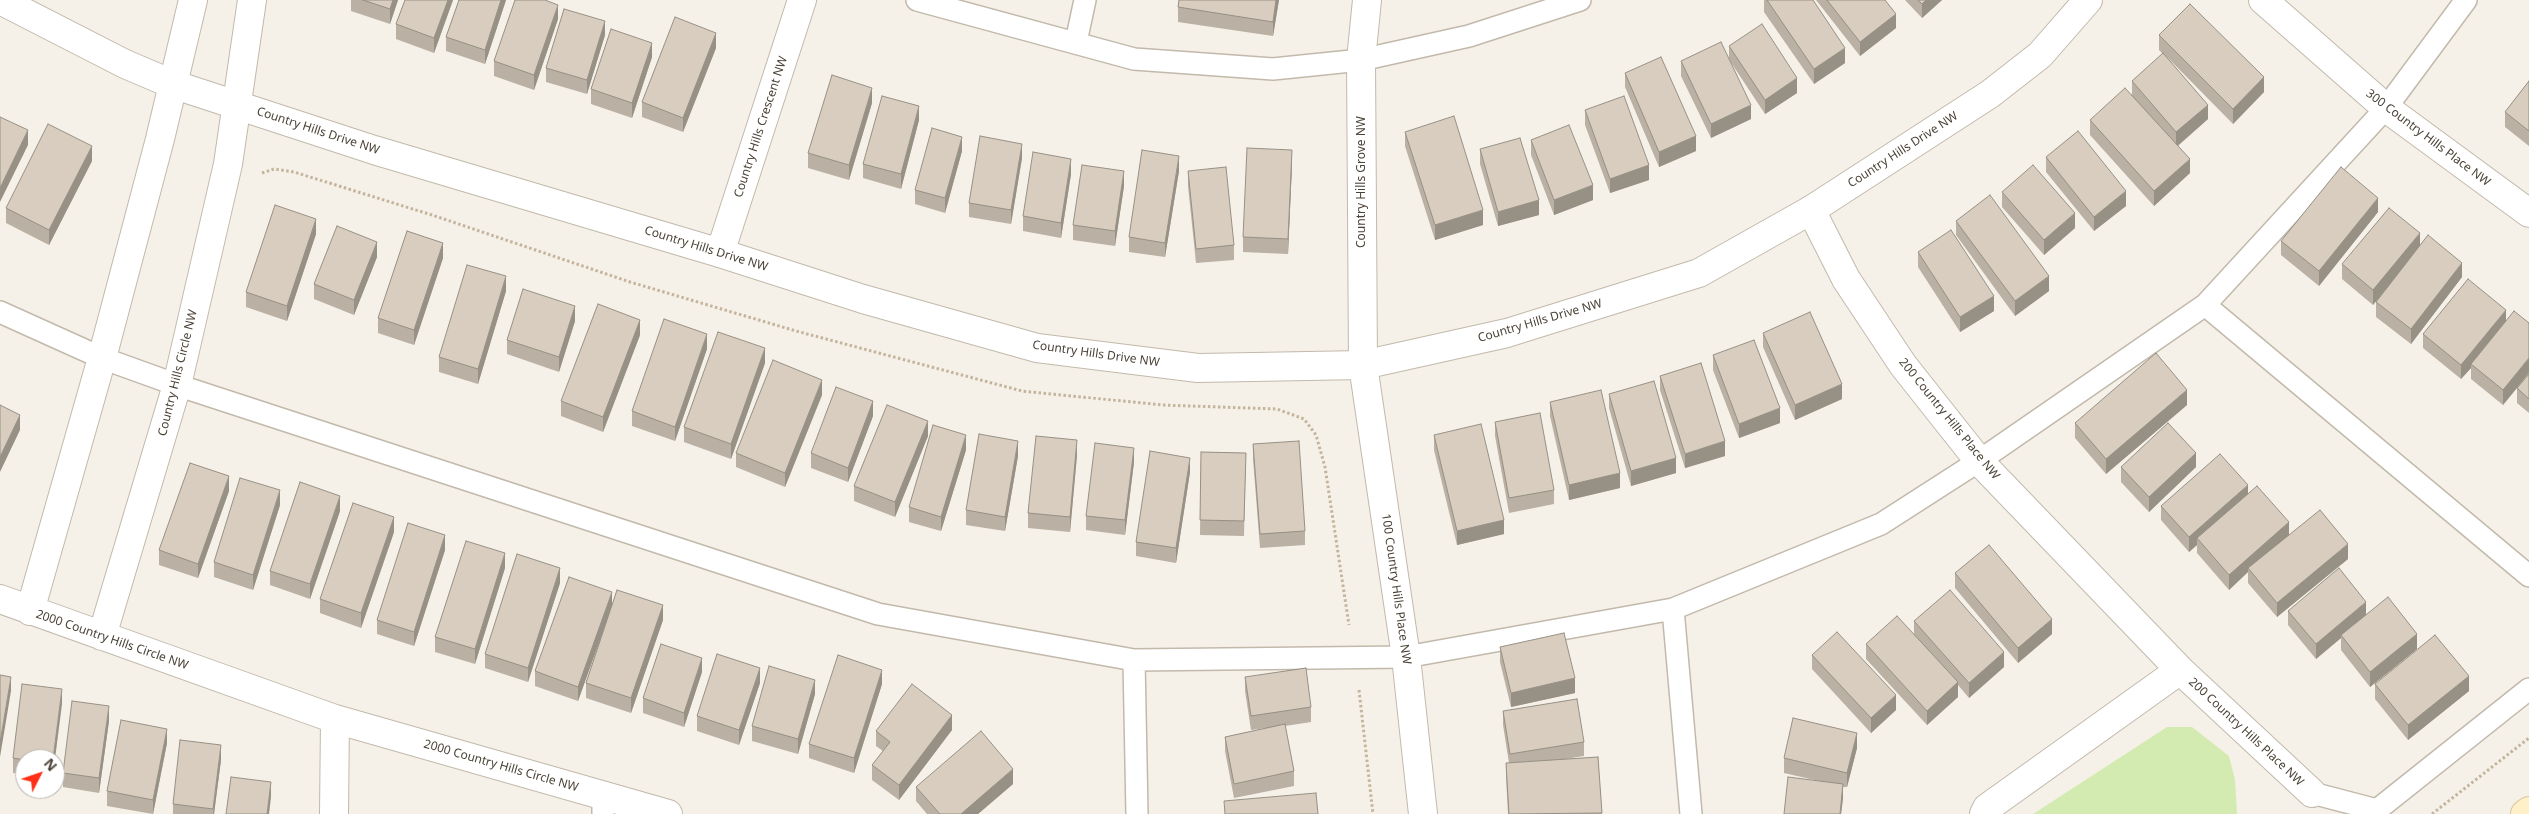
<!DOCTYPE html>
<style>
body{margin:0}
#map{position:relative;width:2529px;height:814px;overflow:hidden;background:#f5f1e9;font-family:"Noto Sans",sans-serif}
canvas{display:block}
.north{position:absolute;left:15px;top:749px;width:50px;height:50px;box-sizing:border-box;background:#fff;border:1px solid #b7b3af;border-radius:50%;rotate:49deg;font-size:14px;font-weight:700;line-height:20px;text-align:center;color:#4a4237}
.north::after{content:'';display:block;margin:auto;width:18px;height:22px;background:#ff3017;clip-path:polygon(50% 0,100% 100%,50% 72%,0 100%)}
</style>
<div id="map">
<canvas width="2529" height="814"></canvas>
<div class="north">N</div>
</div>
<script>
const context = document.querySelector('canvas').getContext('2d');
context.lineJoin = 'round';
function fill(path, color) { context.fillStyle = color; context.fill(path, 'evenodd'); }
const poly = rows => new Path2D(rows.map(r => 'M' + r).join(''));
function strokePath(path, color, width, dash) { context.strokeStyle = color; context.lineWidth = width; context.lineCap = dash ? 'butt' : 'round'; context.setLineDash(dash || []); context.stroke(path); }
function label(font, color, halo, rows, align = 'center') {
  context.font = font + ' "Noto Sans",sans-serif'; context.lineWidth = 4.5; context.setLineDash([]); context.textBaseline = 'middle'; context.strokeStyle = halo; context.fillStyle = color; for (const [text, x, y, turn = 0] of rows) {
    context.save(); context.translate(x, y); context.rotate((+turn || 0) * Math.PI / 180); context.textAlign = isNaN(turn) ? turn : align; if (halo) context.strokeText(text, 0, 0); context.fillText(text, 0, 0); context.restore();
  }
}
fill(poly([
 [2167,727,2192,727,2229,756,2235,780,2237,814,2033,814]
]), '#d3ebb0');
const service = poly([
 [917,0,1134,59,1273,69,1361,60,1469,36,1580,0],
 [1076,42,1085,0],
 [2205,305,2529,576],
 [0,312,102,358,177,385,878,614,1134,660,1406,657,1673,609,1881,524,1979,461,2205,305,2386,108,2466,0],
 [1673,609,1691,814],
 [1134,660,1137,814],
 [2312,793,2377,810,2529,689],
 [603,795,603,814]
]);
const minor = poly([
 [1367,0,1361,60,1363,365,1406,657,1423,814],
 [2263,0,2386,108,2529,213],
 [1811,210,1846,279,1903,365,1979,461,2180,670,2312,793],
 [720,253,802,0],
 [0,599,335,719,668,814],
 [30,611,102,358,160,139,193,0],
 [102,636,177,385,228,164,252,0],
 [334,814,335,719],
 [1984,814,1987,808,2180,670]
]);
const tertiary = poly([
 [0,0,125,64,172,84,374,150,720,253,863,299,1037,348,1198,368,1363,365,1507,333,1699,273,1811,210,1990,94,2040,55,2088,0]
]);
const secondary = poly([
 [2525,814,2529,811]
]);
strokePath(service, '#c2b9ab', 24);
strokePath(minor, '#c2b9ab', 30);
strokePath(tertiary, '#c2b9ab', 30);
strokePath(secondary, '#d8c497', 30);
strokePath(poly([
 [262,173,274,169,294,172,432,215,630,282,796,331,1022,391,1162,405,1277,409,1304,419,1316,435,1325,467,1349,625],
 [1359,690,1373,814],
 [2432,814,2529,738]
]), '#c4b49c', 3, [2.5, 2.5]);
strokePath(service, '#fff', 21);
strokePath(minor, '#fff', 28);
strokePath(tertiary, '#fff', 28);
strokePath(secondary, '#fff0ca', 28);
fill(poly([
 [351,0,398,0,390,24,351,11],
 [405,0,453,0,434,53,396,39,396,24],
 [459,0,506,0,485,64,446,51,446,37],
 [1279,0,1273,36,1178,22,1178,7],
 [1764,0,1813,0,1845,63,1814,84,1764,12],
 [1816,0,1885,0,1896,28,1860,56],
 [1905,0,1942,0,1922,18],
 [558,19,534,90,494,76,494,61],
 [605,35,587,94,546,82,546,68],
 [2159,35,2264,92,2233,124,2167,57,2208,119,2178,146,2190,173,2154,206,2090,135,2090,120,2132,94,2132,81,2163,54,2159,50],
 [1729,46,1797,93,1765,114,1730,61,1751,119,1711,138,1681,76,1681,61,1729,60],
 [716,48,683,132,642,117,642,102],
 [652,57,632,118,591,104,591,89],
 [1625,73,1696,151,1659,167,1625,87],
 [2529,81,2529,146,2505,127,2505,112],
 [872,103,849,180,808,168,808,153],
 [1585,110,1649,180,1610,193,1585,125],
 [919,120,901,189,863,178,863,164],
 [1405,132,1483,225,1435,240,1405,146],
 [1531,140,1593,200,1554,215,1531,155],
 [1480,149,1539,215,1498,226,1480,164],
 [962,151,945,213,915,204,915,190],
 [2046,157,2126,206,2094,231,2046,172],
 [1022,158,1011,224,969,217,969,203],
 [92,161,49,245,6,223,6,208],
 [1292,165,1288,254,1243,252,1243,237],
 [1179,171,1165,257,1129,252,1129,237],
 [1188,171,1234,245,1234,260,1196,263,1188,186],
 [1071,174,1061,238,1023,231,1023,216],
 [1124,186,1115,246,1073,240,1073,225],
 [2002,192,2075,228,2044,255,2002,207],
 [2378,212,2319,286,2281,255,2281,241],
 [1956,221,2049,291,2015,316,1956,235],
 [316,234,287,321,246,307,246,292],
 [2420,245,2462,277,2411,344,2376,317,2376,302,2389,285,2373,305,2342,279,2342,264],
 [1918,252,1994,311,1960,332,1918,267],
 [377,257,354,315,314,299,314,284],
 [443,258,414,345,378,333,378,318],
 [506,291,478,384,439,372,439,357],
 [2506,320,2517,388,2529,374,2529,413,2517,403,2517,388,2503,405,2471,379,2471,368,2461,379,2423,348,2423,334],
 [575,321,559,372,507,354,507,340],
 [1763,333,1842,399,1795,420,1763,347],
 [640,335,603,432,561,416,561,401],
 [707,349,675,441,632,426,632,411],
 [1713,355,1780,423,1739,438,1713,370],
 [765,363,731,459,684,442,684,427],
 [1660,376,1725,456,1685,468,1660,390],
 [1609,394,1676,473,1631,486,1609,408],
 [822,395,785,487,736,467,736,453],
 [1550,402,1620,488,1569,500,1550,416],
 [2187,405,2106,474,2075,438,2075,423],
 [873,416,848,482,811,468,811,453],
 [1495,422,1554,490,1554,504,1509,513,1495,436],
 [1434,435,1504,534,1457,545,1434,450],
 [928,436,895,517,854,501,854,486],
 [1253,444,1305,531,1305,545,1260,548,1253,459],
 [966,450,941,531,909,522,909,507],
 [1201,452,1246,453,1244,536,1200,535],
 [1077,455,1070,532,1028,528,1028,513],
 [1018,456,1005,531,966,525,966,510],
 [1134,462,1125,535,1086,530,1086,516],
 [2121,467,2196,467,2149,512,2121,482],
 [1190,472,1176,563,1136,556,1136,542],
 [229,491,198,578,159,565,159,550],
 [2248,494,2289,535,2348,559,2277,617,2248,583,2248,572,2229,590,2197,553,2197,545,2189,552,2161,520,2161,506],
 [280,505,253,590,214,577,214,562],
 [340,511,310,599,270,585,270,571],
 [394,532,361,628,320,613,320,599],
 [445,550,414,646,377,634,377,620],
 [505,568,475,664,435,652,435,637],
 [1955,573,2052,634,2018,663,1955,588],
 [560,583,528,682,485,668,485,654],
 [612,606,663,620,631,713,586,698,586,683,608,616,578,701,535,686,535,671],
 [2288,611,2366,615,2417,649,2370,687,2341,650,2341,638,2316,659,2288,625],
 [1914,621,2004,667,1969,698,1958,685,1958,697,1927,725,1866,659,1866,644,1914,635],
 [1500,647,1575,693,1511,707,1500,662],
 [1812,655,1896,710,1871,733,1812,669],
 [702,672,684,727,643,713,643,698],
 [1245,677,1311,707,1311,722,1285,726,1294,771,1294,786,1234,798,1225,751,1225,737,1266,728,1251,730,1245,691],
 [760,683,739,745,697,731,697,716],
 [882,684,854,773,809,758,809,744],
 [2375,684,2469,691,2408,740,2375,699],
 [815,694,798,754,752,741,752,726],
 [62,704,25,759,25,774,13,773,13,758],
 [1503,711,1584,742,1584,756,1565,759,1598,757,1602,814,1508,814,1506,777,1506,763,1509,763,1503,725],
 [109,721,99,793,63,787,63,773],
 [952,730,899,800,872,780,872,765,883,751,876,746,876,731],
 [167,743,153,814,107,806,107,791],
 [1857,748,1847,787,1843,787,1843,798,1841,814,1784,814,1819,781,1784,773,1784,758],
 [221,760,214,814,173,814,173,804],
 [1013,784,978,814,927,814,916,801,916,787]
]), '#bab0a3');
fill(poly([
 [393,0,398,0,390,24,390,9],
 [448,0,453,0,434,53,434,38],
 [501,0,506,0,485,64,485,50],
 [1276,0,1279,0,1273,36,1273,22],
 [1926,0,1942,0,1922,18,1922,4],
 [558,5,558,19,534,90,534,75],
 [1896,14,1896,28,1860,56,1860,42],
 [605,21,605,35,587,94,587,80],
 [716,33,716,48,683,132,683,118],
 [652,43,652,57,632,118,632,103],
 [1845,48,1845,63,1814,84,1814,69],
 [2264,77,2264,92,2233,124,2233,109],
 [1797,78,1797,93,1765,114,1765,100],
 [872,88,872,103,849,180,849,165],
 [1751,105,1751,119,1711,138,1711,124],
 [2208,105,2208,119,2176,147,2176,132],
 [919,106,919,120,901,189,901,174],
 [28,130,28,145,0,202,0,188],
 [1696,136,1696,151,1659,167,1659,152],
 [962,137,962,151,945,213,945,198],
 [1022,144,1022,158,1011,224,1011,210],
 [92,146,92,161,49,245,49,230],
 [1292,150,1292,165,1288,254,1288,239],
 [1179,156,1179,171,1165,257,1165,243],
 [1071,159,1071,174,1061,238,1061,223],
 [2190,159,2190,173,2154,206,2154,191],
 [1649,165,1649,180,1610,193,1610,179],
 [1124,171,1124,186,1115,246,1115,231],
 [1593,185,1593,200,1554,215,1554,200],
 [2126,191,2126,206,2094,231,2094,217],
 [2378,198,2378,212,2319,286,2319,271],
 [1539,200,1539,215,1498,226,1498,212],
 [1483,210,1483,225,1435,240,1435,225],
 [2075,213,2075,228,2044,255,2044,240],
 [316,219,316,234,287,321,287,306],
 [2420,233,2420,248,2373,305,2373,290],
 [377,242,377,257,354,315,354,300],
 [443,243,443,258,414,345,414,330],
 [2462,263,2462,277,2411,344,2411,329],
 [506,276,506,291,478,384,478,369],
 [2049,276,2049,291,2015,316,2015,301],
 [1994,296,1994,311,1960,332,1960,317],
 [575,306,575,321,559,372,559,357],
 [2506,310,2506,324,2471,364,2471,368,2461,379,2461,365],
 [640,320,640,335,603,432,603,417],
 [707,334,707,349,675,441,675,427],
 [765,348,765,363,731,459,731,444],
 [2529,358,2529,373,2503,405,2503,390],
 [822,380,822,395,785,487,785,473],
 [1842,384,1842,399,1795,420,1795,405],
 [2187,390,2187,405,2106,474,2106,459],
 [873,401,873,416,848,482,848,468],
 [1780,408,1780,423,1739,438,1739,424],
 [20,415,20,430,0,472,0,457],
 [928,421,928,436,895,517,895,502],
 [966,435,966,450,941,531,941,517],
 [1077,440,1077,455,1070,532,1070,517],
 [1018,441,1018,456,1005,531,1005,517],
 [1725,441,1725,456,1685,468,1685,454],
 [1134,448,1134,462,1125,535,1125,520],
 [2196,453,2196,467,2149,512,2149,497],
 [1190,458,1190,472,1176,563,1176,548],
 [1676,458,1676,473,1631,486,1631,471],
 [1620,473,1620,488,1569,500,1569,485],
 [229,476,229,491,198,578,198,564],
 [2248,485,2248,500,2197,538,2197,545,2189,552,2189,537],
 [280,490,280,505,253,590,253,575],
 [340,496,340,511,310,599,310,584],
 [394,517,394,532,361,628,361,613],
 [1504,520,1504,534,1457,545,1457,531],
 [2289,522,2289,537,2248,568,2248,572,2229,590,2229,575],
 [445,535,445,550,414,646,414,632],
 [2348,544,2348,559,2277,617,2277,603],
 [505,553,505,568,475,664,475,649],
 [560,568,560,583,528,682,528,668],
 [612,592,612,607,578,701,578,687],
 [2366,602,2366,617,2341,635,2341,638,2316,659,2316,644],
 [663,605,663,620,631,713,631,698],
 [2052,619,2052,634,2018,663,2018,648],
 [2417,634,2417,649,2370,687,2370,672],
 [2004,652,2004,667,1969,698,1969,683],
 [702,658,702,672,684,727,684,713],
 [760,668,760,683,739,745,739,730],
 [882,670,882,684,854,773,854,758],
 [2469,676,2469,691,2408,740,2408,725],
 [11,677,11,691,0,757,0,743],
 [1575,678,1575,693,1511,707,1511,693],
 [815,680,815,694,798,754,798,739],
 [1958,682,1958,697,1927,725,1927,711],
 [62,689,62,704,55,759,53,759],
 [1896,695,1896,710,1871,733,1871,718],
 [109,706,109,721,99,793,99,778],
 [952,715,952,730,899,800,899,785],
 [167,729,167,743,153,814,153,800],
 [1857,733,1857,748,1847,787,1847,773],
 [221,745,221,760,214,814,213,814],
 [1013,769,1013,784,978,814,961,814],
 [271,782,271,797,269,814,267,814],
 [1843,784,1843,798,1841,814,1840,814]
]), '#979085');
const building = poly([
 [363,0,393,0,390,9,363,0],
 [405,0,448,0,434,38,396,24,405,0],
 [459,0,501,0,485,50,446,37,459,0],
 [515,0,545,0,558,5,534,75,494,61,515,0],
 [1179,0,1276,0,1273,22,1178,7,1179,0],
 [1767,0,1813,0,1845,48,1814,69,1767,0],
 [1827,0,1885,0,1896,14,1860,42,1827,0],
 [1918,0,1926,0,1922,4,1918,0],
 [2190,4,2264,77,2233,109,2159,35,2190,4],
 [564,9,605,21,587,80,546,68,564,9],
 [675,17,716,33,683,118,642,102,675,17],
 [1762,24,1797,78,1765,100,1729,46,1762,24],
 [611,29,652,43,632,103,591,89,611,29],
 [1721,42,1751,105,1711,124,1681,61,1721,42],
 [2163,53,2208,105,2176,132,2132,81,2163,53],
 [1661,57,1696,136,1659,152,1625,73,1661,57],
 [832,75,872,88,849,165,808,153,832,75],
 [2529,81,2529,131,2505,112,2529,81],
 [2125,88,2190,159,2154,191,2090,120,2125,88],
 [882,96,919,106,901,174,863,164,882,96],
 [1624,96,1649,165,1610,179,1585,110,1624,96],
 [1454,116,1483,210,1435,225,1405,132,1454,116],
 [0,117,28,130,0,188,0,117],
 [48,124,92,146,49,230,6,208,48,124],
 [1569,125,1593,185,1554,200,1531,140,1569,125],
 [932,128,962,137,945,198,915,190,932,128],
 [2078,131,2126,191,2094,217,2046,157,2078,131],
 [980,136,1022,144,1011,210,969,203,980,136],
 [1520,138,1539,200,1498,212,1480,149,1520,138],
 [1247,148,1292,150,1288,239,1243,237,1247,148],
 [1142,150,1179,156,1165,243,1129,237,1142,150],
 [1033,152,1071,159,1061,223,1023,216,1033,152],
 [1082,165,1124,171,1115,231,1073,225,1082,165],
 [2033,165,2075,213,2044,240,2002,192,2033,165],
 [1226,167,1234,245,1196,249,1188,171,1226,167],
 [2341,167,2378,198,2319,271,2281,241,2341,167],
 [1990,195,2049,276,2015,301,1956,221,1990,195],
 [275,205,316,219,287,306,246,292,275,205],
 [2389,208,2420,233,2373,290,2342,264,2389,208],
 [337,226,377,242,354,300,314,284,337,226],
 [1951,230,1994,296,1960,317,1918,252,1951,230],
 [407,231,443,243,414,330,378,318,407,231],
 [2428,235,2462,263,2411,329,2376,302,2428,235],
 [467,265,506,276,478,369,439,357,467,265],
 [2468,279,2506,310,2461,365,2423,334,2468,279],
 [523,289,575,306,559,357,507,340,523,289],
 [598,304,640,320,603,417,561,401,598,304],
 [2514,311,2529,323,2529,358,2503,390,2471,364,2514,311],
 [1810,312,1842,384,1795,405,1763,333,1810,312],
 [664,319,707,334,675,427,632,411,664,319],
 [718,332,765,348,731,444,684,427,718,332],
 [1754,340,1780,408,1739,424,1713,355,1754,340],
 [2156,353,2187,390,2106,459,2075,423,2156,353],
 [773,360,822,380,785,473,736,453,773,360],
 [1701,363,1725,441,1685,454,1660,376,1701,363],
 [2529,374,2529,399,2517,388,2529,374],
 [1654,381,1676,458,1631,471,1609,394,1654,381],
 [836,387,873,401,848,468,811,453,836,387],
 [1601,390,1620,473,1569,485,1550,402,1601,390],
 [0,405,20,415,0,457,0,405],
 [887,405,928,421,895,502,854,486,887,405],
 [1540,413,1554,490,1509,498,1495,422,1540,413],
 [2168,423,2196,453,2149,497,2121,467,2168,423],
 [1481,424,1504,520,1457,531,1434,435,1481,424],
 [933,425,966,435,941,517,909,507,933,425],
 [979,434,1018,441,1005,517,966,510,979,434],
 [1036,436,1077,440,1070,517,1028,513,1036,436],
 [1299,441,1305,531,1260,534,1253,444,1299,441],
 [1095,443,1134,448,1125,520,1086,516,1095,443],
 [1150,451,1190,458,1176,548,1136,542,1150,451],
 [1201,452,1246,453,1244,521,1200,520,1201,452],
 [2220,454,2248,485,2189,537,2161,506,2220,454],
 [190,463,229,476,198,564,159,550,190,463],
 [240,478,280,490,253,575,214,562,240,478],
 [300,482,340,496,310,584,270,571,300,482],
 [2257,486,2289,522,2229,575,2197,538,2257,486],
 [353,503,394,517,361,613,320,599,353,503],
 [2320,510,2348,544,2277,603,2248,568,2320,510],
 [408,523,445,535,414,632,377,620,408,523],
 [466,541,505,553,475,649,435,637,466,541],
 [1989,545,2052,619,2018,648,1955,573,1989,545],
 [517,554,560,568,528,668,485,654,517,554],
 [2339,568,2366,602,2316,644,2288,611,2339,568],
 [569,577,612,592,578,687,535,671,569,577],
 [617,590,663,605,631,698,586,683,617,590],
 [1950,590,2004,652,1969,683,1914,621,1950,590],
 [2388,597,2417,634,2370,672,2341,635,2388,597],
 [1897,616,1958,682,1927,711,1866,644,1897,616],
 [1837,632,1896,695,1871,718,1812,655,1837,632],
 [1564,633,1575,678,1511,693,1500,647,1564,633],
 [2435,635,2469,676,2408,725,2375,684,2435,635],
 [661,644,702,658,684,713,643,698,661,644],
 [717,654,760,668,739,730,697,716,717,654],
 [838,655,882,670,854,758,809,744,838,655],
 [769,666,815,680,798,739,752,726,769,666],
 [1306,668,1311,707,1251,716,1245,677,1306,668],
 [0,675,11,677,0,743,0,675],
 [22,684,62,689,53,759,25,760,13,758,22,684],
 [912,684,952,715,899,785,872,765,890,742,876,731,912,684],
 [1577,699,1584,742,1510,754,1503,711,1577,699],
 [72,701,109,706,99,778,63,773,72,701],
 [1793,718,1857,733,1847,773,1784,758,1793,718],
 [121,720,167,729,153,800,107,791,121,720],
 [1285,724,1294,771,1234,784,1225,737,1285,724],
 [981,731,1013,769,961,814,940,814,916,787,981,731],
 [180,740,221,745,213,809,173,804,180,740],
 [1598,757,1602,813,1509,814,1506,763,1598,757],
 [231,777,271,782,267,814,226,814,231,777],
 [1788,777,1843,784,1840,814,1784,814,1788,777],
 [1316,793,1318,814,1225,814,1224,801,1316,793]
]);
fill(building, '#d8cdbe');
strokePath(building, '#979085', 1);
label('12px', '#4a4237', '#fff', [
 ["Country Hills Crescent NW",761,127,-72],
 ["Country Hills Drive NW",318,131,18],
 ["300 Country Hills Place NW",2428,138,37],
 ["Country Hills Drive NW",1903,150,-33],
 ["Country Hills Grove NW",1362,182,-90],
 ["Country Hills Drive NW",706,249,17],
 ["Country Hills Drive NW",1540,321,-16],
 ["Country Hills Drive NW",1096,354,8],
 ["Country Hills Circle NW",178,373,-76],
 ["200 Country Hills Place NW",1949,419,51],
 ["100 Country Hills Place NW",1396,589,82],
 ["2000 Country Hills Circle NW",112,640,19],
 ["200 Country Hills Place NW",2246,732,43],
 ["2000 Country Hills Circle NW",501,766,16]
]);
</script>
